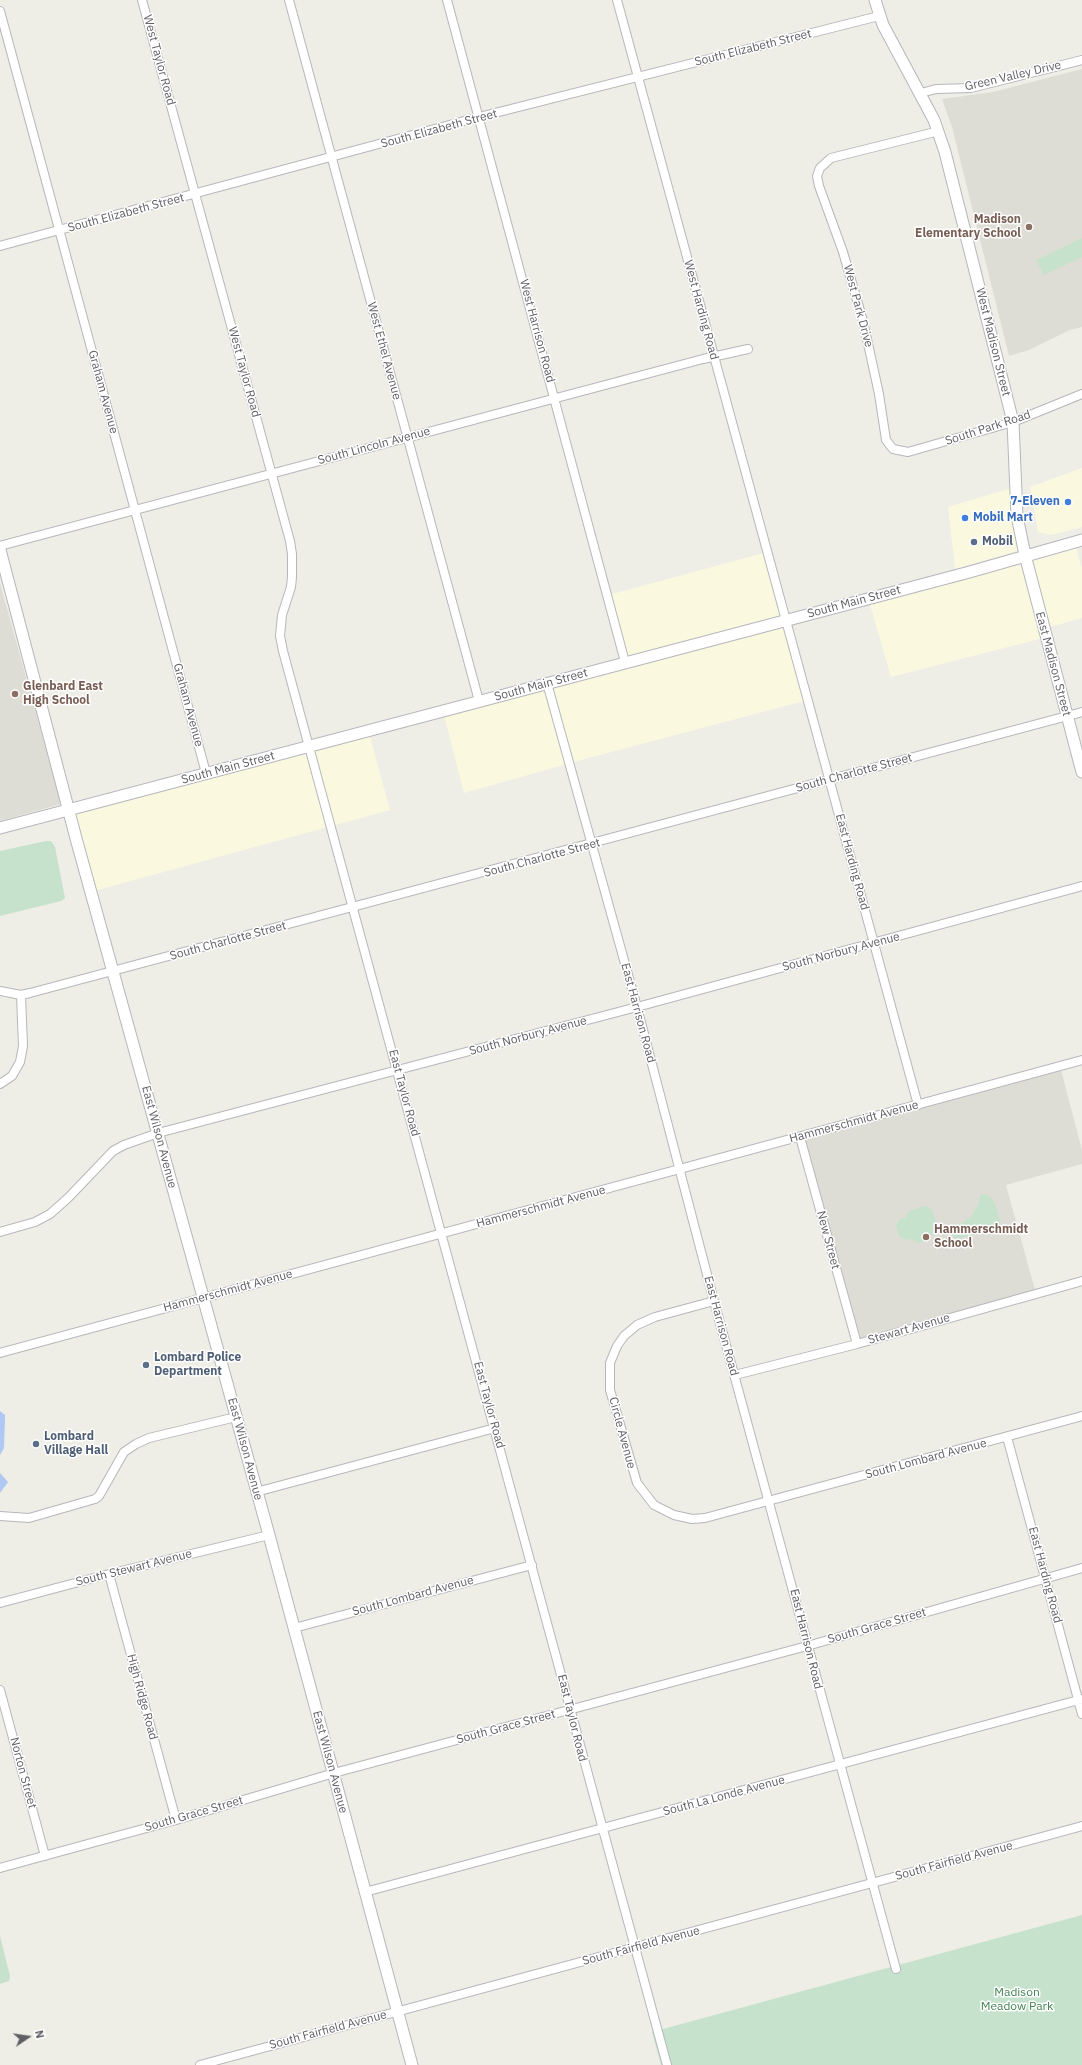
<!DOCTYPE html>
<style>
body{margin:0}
#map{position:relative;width:1082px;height:2065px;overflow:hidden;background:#eeeee6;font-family:"IBM Plex Sans",sans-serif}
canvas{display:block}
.north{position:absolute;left:8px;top:2017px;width:40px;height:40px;-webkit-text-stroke:3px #fff;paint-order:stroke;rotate:77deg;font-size:11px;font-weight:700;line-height:16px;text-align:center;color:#5e5f65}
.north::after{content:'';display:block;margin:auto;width:14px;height:18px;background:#5e5f65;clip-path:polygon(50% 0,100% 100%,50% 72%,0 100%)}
</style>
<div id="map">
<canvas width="1082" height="2065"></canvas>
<div class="north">N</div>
</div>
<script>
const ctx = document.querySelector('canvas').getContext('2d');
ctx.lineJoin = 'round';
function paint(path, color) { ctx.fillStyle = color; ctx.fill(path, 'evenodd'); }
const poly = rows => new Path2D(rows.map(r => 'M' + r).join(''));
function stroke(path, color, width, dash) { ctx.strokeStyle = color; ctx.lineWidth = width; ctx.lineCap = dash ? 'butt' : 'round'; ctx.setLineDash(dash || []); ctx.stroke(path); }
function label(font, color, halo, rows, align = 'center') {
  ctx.font = font + ' "IBM Plex Sans",sans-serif'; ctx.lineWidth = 3; ctx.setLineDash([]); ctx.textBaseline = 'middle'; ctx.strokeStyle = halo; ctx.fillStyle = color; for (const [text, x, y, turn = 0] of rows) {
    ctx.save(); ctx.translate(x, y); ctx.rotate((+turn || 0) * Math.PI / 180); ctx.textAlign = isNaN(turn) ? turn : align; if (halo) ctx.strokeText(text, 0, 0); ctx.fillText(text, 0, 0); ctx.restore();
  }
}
paint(poly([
 [1082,468,1082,527,1051,535,1038,532,1030,487],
 [1012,488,1020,550,955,569,948,507],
 [1076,547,1082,569,1082,618,1046,628,1028,559],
 [771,551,788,615,622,658,605,596],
 [1021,561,1043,638,891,677,869,601],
 [783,624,804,701,581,760,464,793,444,715],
 [369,733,390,810,94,891,72,811]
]), '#faf9e0');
paint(poly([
 [1082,69,1082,327,1070,330,1029,350,1009,356,952,127,942,99,993,92],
 [0,583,61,804,0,821],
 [1061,1070,1082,1150,1082,1164,1006,1185,1035,1290,860,1338,805,1139]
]), '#deddd5');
paint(poly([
 [1082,238,1082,257,1044,275,1036,260],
 [46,841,51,841,55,847,65,898,61,901,0,916,0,851],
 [981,1194,989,1196,994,1201,1002,1227,958,1239,954,1238,952,1232,954,1227,964,1222,972,1215,978,1205],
 [926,1206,932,1210,936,1223,929,1240,918,1243,911,1239,906,1240,899,1236,896,1226,900,1219,905,1218,909,1211],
 [1082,1915,1082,2065,661,2065,652,2032],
 [0,1936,10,1976,9,1981,0,1984]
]), '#c6e2cc');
paint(poly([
 [0,1411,5,1415,5,1419,4,1448,0,1455],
 [0,1473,8,1482,0,1493]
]), '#b0c8f4');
const street = poly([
 [142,0,290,541,292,554,292,577,291,587,282,615,280,636,283,651,667,2065],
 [289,0,479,701],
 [447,0,625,662],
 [617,0,918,1105],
 [0,11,206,773],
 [921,93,936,89,971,88,1082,60],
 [939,131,831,158,820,168,817,176,819,186,843,252,863,321,879,394,886,440,893,449,908,452,1013,422,1082,394],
 [0,246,479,117,879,16],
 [0,546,703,359,748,349],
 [547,683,637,1007,714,1301,896,1969],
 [0,991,21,995,30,993,1082,712],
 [0,1084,12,1076,20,1062,23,1046,21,995],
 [800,1137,857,1344],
 [0,1232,35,1222,50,1214,68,1198,113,1151,124,1145,158,1133,637,1007,1082,886],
 [714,1301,655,1317,637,1325,624,1336,617,1346,610,1363,610,1390,637,1483,654,1505,674,1515,692,1519,705,1518,1082,1416],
 [0,1353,1082,1060],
 [735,1375,857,1344,1082,1281],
 [1007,1437,1082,1714],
 [256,1492,495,1428],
 [0,1516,29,1518,95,1499,99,1496,124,1452,136,1444,149,1438,236,1417],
 [109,1574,176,1820],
 [0,1603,109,1574,269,1535],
 [294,1628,532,1565],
 [0,1690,45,1856],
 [0,1868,176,1820,334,1773,807,1646,1082,1568],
 [365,1892,1082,1699],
 [200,2065,1082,1826]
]);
const secondary = poly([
 [875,0,883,25,934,120,945,152,1013,422,1017,516,1025,555,1082,772],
 [0,550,77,842,269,1535,412,2065],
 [0,828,966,573,1082,540]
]);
stroke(street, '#b6b7bb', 10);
stroke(secondary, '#b5b6bc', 13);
stroke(street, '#fff', 8);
stroke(secondary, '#fff', 11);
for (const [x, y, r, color] of [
 [1029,227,4,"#8d6e63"],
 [1068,502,4,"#3f7fe0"],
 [965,518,4,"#3f7fe0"],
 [974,542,4,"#5c6f8a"],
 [15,694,4,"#8d6e63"],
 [926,1237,4,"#8d6e63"],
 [146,1365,4,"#5c6f8a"],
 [36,1444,4,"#5c6f8a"]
]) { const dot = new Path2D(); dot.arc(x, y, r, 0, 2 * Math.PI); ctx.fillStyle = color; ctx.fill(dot); stroke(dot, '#fff', 1.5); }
label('12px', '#5e5f65', '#fff', [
 ["South Elizabeth Street",753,48,-14],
 ["West Taylor Road",159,60,75],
 ["Green Valley Drive",1013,76,-13],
 ["South Elizabeth Street",439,129,-15],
 ["South Elizabeth Street",126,213,-15],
 ["West Park Drive",858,306,75],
 ["West Harding Road",701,310,75],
 ["West Harrison Road",537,331,75],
 ["West Madison Street",993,342,76],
 ["West Ethel Avenue",384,351,75],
 ["West Taylor Road",244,372,75],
 ["Graham Avenue",103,392,75],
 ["South Park Road",988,428,-18],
 ["South Lincoln Avenue",374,446,-15],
 ["South Main Street",854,602,-15],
 ["East Madison Street",1053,664,75],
 ["South Main Street",541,685,-15],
 ["Graham Avenue",188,705,75],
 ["South Main Street",228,768,-15],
 ["South Charlotte Street",854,773,-15],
 ["South Charlotte Street",542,858,-15],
 ["East Harding Road",852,862,75],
 ["South Charlotte Street",228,941,-15],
 ["South Norbury Avenue",841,952,-15],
 ["East Harrison Road",638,1013,75],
 ["South Norbury Avenue",528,1036,-15],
 ["East Taylor Road",404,1093,75],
 ["Hammerschmidt Avenue",854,1122,-15],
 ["East Wilson Avenue",159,1137,75],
 ["Hammerschmidt Avenue",541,1207,-15],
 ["New Street",828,1240,75],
 ["Hammerschmidt Avenue",228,1291,-15],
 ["East Harrison Road",721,1326,75],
 ["Stewart Avenue",909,1329,-16],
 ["East Taylor Road",489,1405,75],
 ["Circle Avenue",622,1433,75],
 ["East Wilson Avenue",245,1449,75],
 ["South Lombard Avenue",926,1459,-15],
 ["South Stewart Avenue",134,1568,-14],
 ["East Harding Road",1045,1575,75],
 ["South Lombard Avenue",413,1596,-15],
 ["South Grace Street",877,1626,-16],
 ["East Harrison Road",806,1639,76],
 ["High Ridge Road",142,1697,75],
 ["East Taylor Road",572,1718,76],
 ["South Grace Street",506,1727,-15],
 ["East Wilson Avenue",330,1762,75],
 ["Norton Street",23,1773,75],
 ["South La Londe Avenue",724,1796,-15],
 ["South Grace Street",194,1814,-16],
 ["South Fairfield Avenue",954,1861,-15],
 ["South Fairfield Avenue",641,1946,-15],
 ["South Fairfield Avenue",328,2030,-15]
]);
label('bold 12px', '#785e54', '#fff', [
 ["Madison",1021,220,"right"],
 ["Elementary School",1021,234,"right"],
 ["Glenbard East",23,687],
 ["High School",23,701],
 ["Hammerschmidt",934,1230],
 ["School",934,1244]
], 'left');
label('bold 12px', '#366cbe', '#fff', [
 ["7-Eleven",1060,502],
 ["Mobil Mart",973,518,"left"]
], 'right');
label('bold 12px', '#4e5e75', '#fff', [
 ["Mobil",982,542],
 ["Lombard Police",154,1358],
 ["Department",154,1372],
 ["Lombard",44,1437],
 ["Village Hall",44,1451]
], 'left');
label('12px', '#418151', '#fff', [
 ["Madison",1017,1993],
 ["Meadow Park",1017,2007]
]);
</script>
